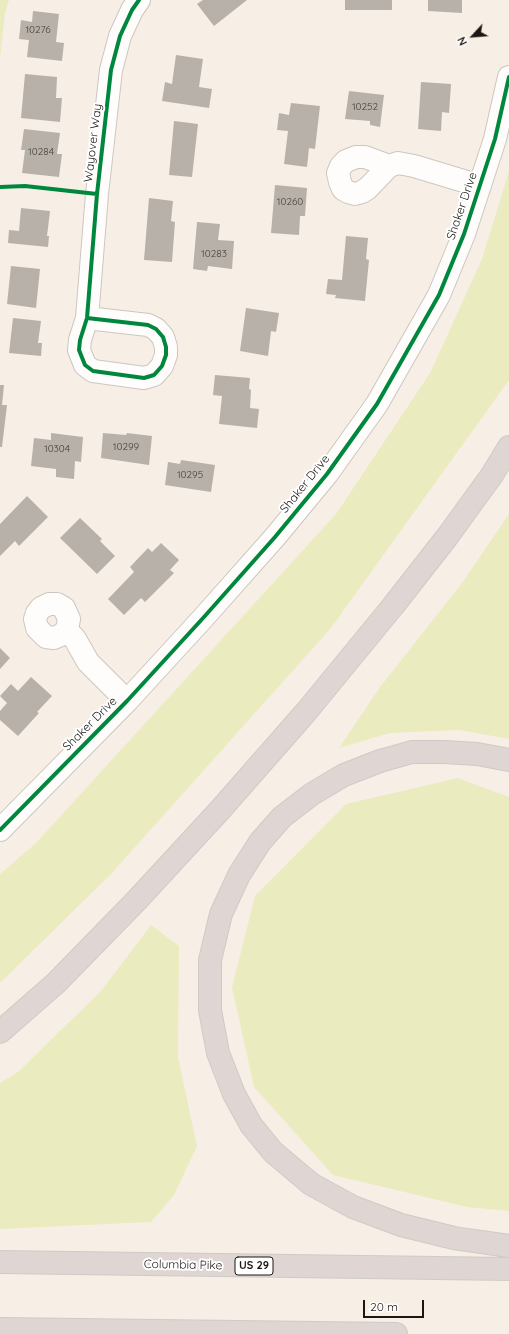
<!DOCTYPE html>
<style>
body{margin:0}
#map{position:relative;width:509px;height:1334px;overflow:hidden;background:#f7efe6;font-family:Quicksand,sans-serif}
canvas{display:block}
.north{position:absolute;left:453px;top:16px;width:40px;height:40px;-webkit-text-stroke:3px #fff;paint-order:stroke;rotate:244deg;font-size:11px;font-weight:700;line-height:16px;text-align:center;color:#1c1712}
.north::after{content:'';display:block;margin:auto;width:14px;height:18px;background:#1c1712;clip-path:polygon(50% 0,100% 100%,50% 72%,0 100%)}
.scale{position:absolute;left:363px;top:1300px;width:61px;height:18px;box-sizing:border-box;border:2px solid #1c1712;border-top:0;padding-left:5px;font-size:12px;line-height:14px;white-space:nowrap;color:#1c1712;-webkit-text-stroke:3px #fff;paint-order:stroke}
</style>
<div id="map">
<canvas width="509" height="1334"></canvas>
<div class="north">N</div>
<div class="scale">20 m</div>
</div>
<script>
const ctx = document.querySelector('canvas').getContext('2d');
ctx.lineJoin = 'round';
function paint(path, color) { ctx.fillStyle = color; ctx.fill(path, 'evenodd'); }
const poly = rows => new Path2D(rows.map(r => 'M' + r).join(''));
function stroke(path, color, width, dash) { ctx.strokeStyle = color; ctx.lineWidth = width; ctx.lineCap = dash ? 'butt' : 'round'; ctx.setLineDash(dash || []); ctx.stroke(path); }
function label(font, color, halo, rows, align = 'center') {
  ctx.font = font + ' Quicksand,sans-serif'; ctx.lineWidth = 4; ctx.setLineDash([]); ctx.textBaseline = 'middle'; ctx.strokeStyle = halo; ctx.fillStyle = color; for (const [text, x, y, turn = 0] of rows) {
    ctx.save(); ctx.translate(x, y); ctx.rotate((+turn || 0) * Math.PI / 180); ctx.textAlign = isNaN(turn) ? turn : align; if (halo) ctx.strokeText(text, 0, 0); ctx.fillText(text, 0, 0); ctx.restore();
  }
}
paint(poly([
 [0,0,9,0,5,13,0,58],
 [509,171,509,380,331,628,111,874,0,983,0,874,36,843,336,514,430,373,482,259],
 [509,514,509,739,459,730,390,733,339,748,380,687,462,583],
 [458,778,509,797,509,1211,467,1207,333,1175,254,1087,232,987,255,896,346,804],
 [151,925,179,946,178,1057,197,1146,174,1195,151,1222,0,1229,0,1083,18,1072,101,991]
]), '#ebebc0');
paint(poly([
 [203,0,247,0,214,26,197,4],
 [345,0,392,0,392,10,345,10],
 [428,0,462,0,462,13,428,11],
 [33,11,59,14,56,42,64,43,62,61,27,57,29,40,19,39,21,20,32,22],
 [176,55,203,59,199,87,212,89,209,108,162,101,165,82,172,84],
 [25,74,57,77,56,98,62,98,60,122,21,118],
 [421,82,451,84,449,113,442,112,441,131,418,129],
 [349,91,384,95,380,127,370,125,370,121,345,119],
 [291,103,320,106,315,149,309,148,307,167,284,164,288,131,277,130,279,113,289,115],
 [174,121,198,124,192,177,169,175],
 [24,129,60,133,57,154,62,154,59,177,22,173,25,150,21,150],
 [275,185,307,188,305,216,300,216,299,235,271,233],
 [149,198,173,201,171,221,175,222,172,262,144,260],
 [21,208,50,211,47,236,49,236,48,247,8,243,9,230,19,231],
 [197,222,220,224,218,240,234,241,232,269,208,266,207,271,193,269],
 [346,236,368,238,366,259,369,260,365,301,335,298,336,295,326,294,328,279,342,280],
 [11,266,40,269,36,308,7,304],
 [246,308,279,313,276,332,271,331,268,356,240,351],
 [13,318,41,321,38,343,42,343,41,356,9,353],
 [215,375,250,378,249,389,251,390,250,408,259,409,257,428,219,424,222,396,213,395],
 [0,385,4,385,2,405,7,405,2,447,0,447],
 [51,433,83,437,81,462,75,461,74,479,56,477,56,469,31,466,34,438,51,440],
 [103,433,126,435,127,433,152,436,149,465,101,458],
 [181,460,215,465,211,492,165,485,168,462,180,464],
 [27,496,48,517,19,546,15,541,0,556,0,524],
 [80,518,102,539,100,541,115,556,97,574,60,538],
 [161,543,179,560,170,570,174,573,145,602,141,598,124,615,108,599,134,572,130,567,148,548,152,552],
 [0,648,10,658,0,669],
 [31,677,52,696,37,712,39,713,18,736,0,720,0,711,7,703,0,696,11,684,18,691]
]), '#b7b1aa');
const minor = poly([
 [389,166,368,188,362,192,355,194,348,192,343,189,340,182,338,173,341,166,346,161,356,157,365,157,389,166,398,163,414,166,480,186],
 [87,318,148,325,156,329,163,337,166,347,166,355,162,366,154,375,144,378,93,371,85,365,79,350,80,340,87,318,97,194,111,70,120,36,132,10,139,0],
 [67,630,61,635,54,638,46,637,37,628,35,619,37,613,41,608,49,604,57,604,64,608,69,619,67,630,75,639,88,662,127,701],
 [0,830,127,701,204,617,275,537,327,474,377,404,439,295,464,234,495,139,509,77]
]);
const highway = poly([
 [509,760,477,754,444,752,412,752,380,761,344,775,312,794,282,817,260,842,239,875,221,914,210,960,210,1010,218,1053,234,1094,251,1125,273,1152,311,1184,353,1207,401,1225,454,1238,509,1246],
 [0,1032,56,983,137,900,220,810,306,712,393,606,447,537,492,475,509,447],
 [0,1262,509,1269],
 [0,1329,396,1334]
]);
stroke(minor, '#ccc6c0', 24);
stroke(highway, '#cecbc7', 24);
stroke(minor, '#fefdfb', 22);
stroke(highway, '#dfd5d3', 22);
stroke(poly([
 [0,187,25,186,97,194],
 [87,318,148,325,156,329,163,337,166,347,166,355,162,366,154,375,144,378,93,371,85,365,79,350,80,340,87,318,97,194,111,70,120,36,132,10,139,0],
 [0,830,127,701,204,617,275,537,327,474,377,404,439,295,464,234,495,139,509,77]
]), '#00873e', 4);
label('10px', '#433e38', null, [
 ["10276",38,30],
 ["10252",365,107],
 ["10284",41,152],
 ["10260",290,202],
 ["10283",214,254],
 ["10299",126,447],
 ["10304",57,449],
 ["10295",190,475]
]);
for (const [x, y, w] of [
 [254,1266,38]
]) { const box = new Path2D(); box.roundRect(x - w / 2, y - 9, w, 18, 3); ctx.fillStyle = '#fff'; ctx.fill(box); stroke(box, '#1c1712', 1); }
label('bold 11px', '#1c1712', null, [
 ["US 29",254,1266]
]);
label('12px', '#1c1712', '#fff', [
 ["Wayover Way",93,143,-83],
 ["Shaker Drive",462,206,-71],
 ["Shaker Drive",305,484,-51],
 ["Shaker Drive",90,724,-45],
 ["Columbia Pike",183,1265,1]
]);
</script>
